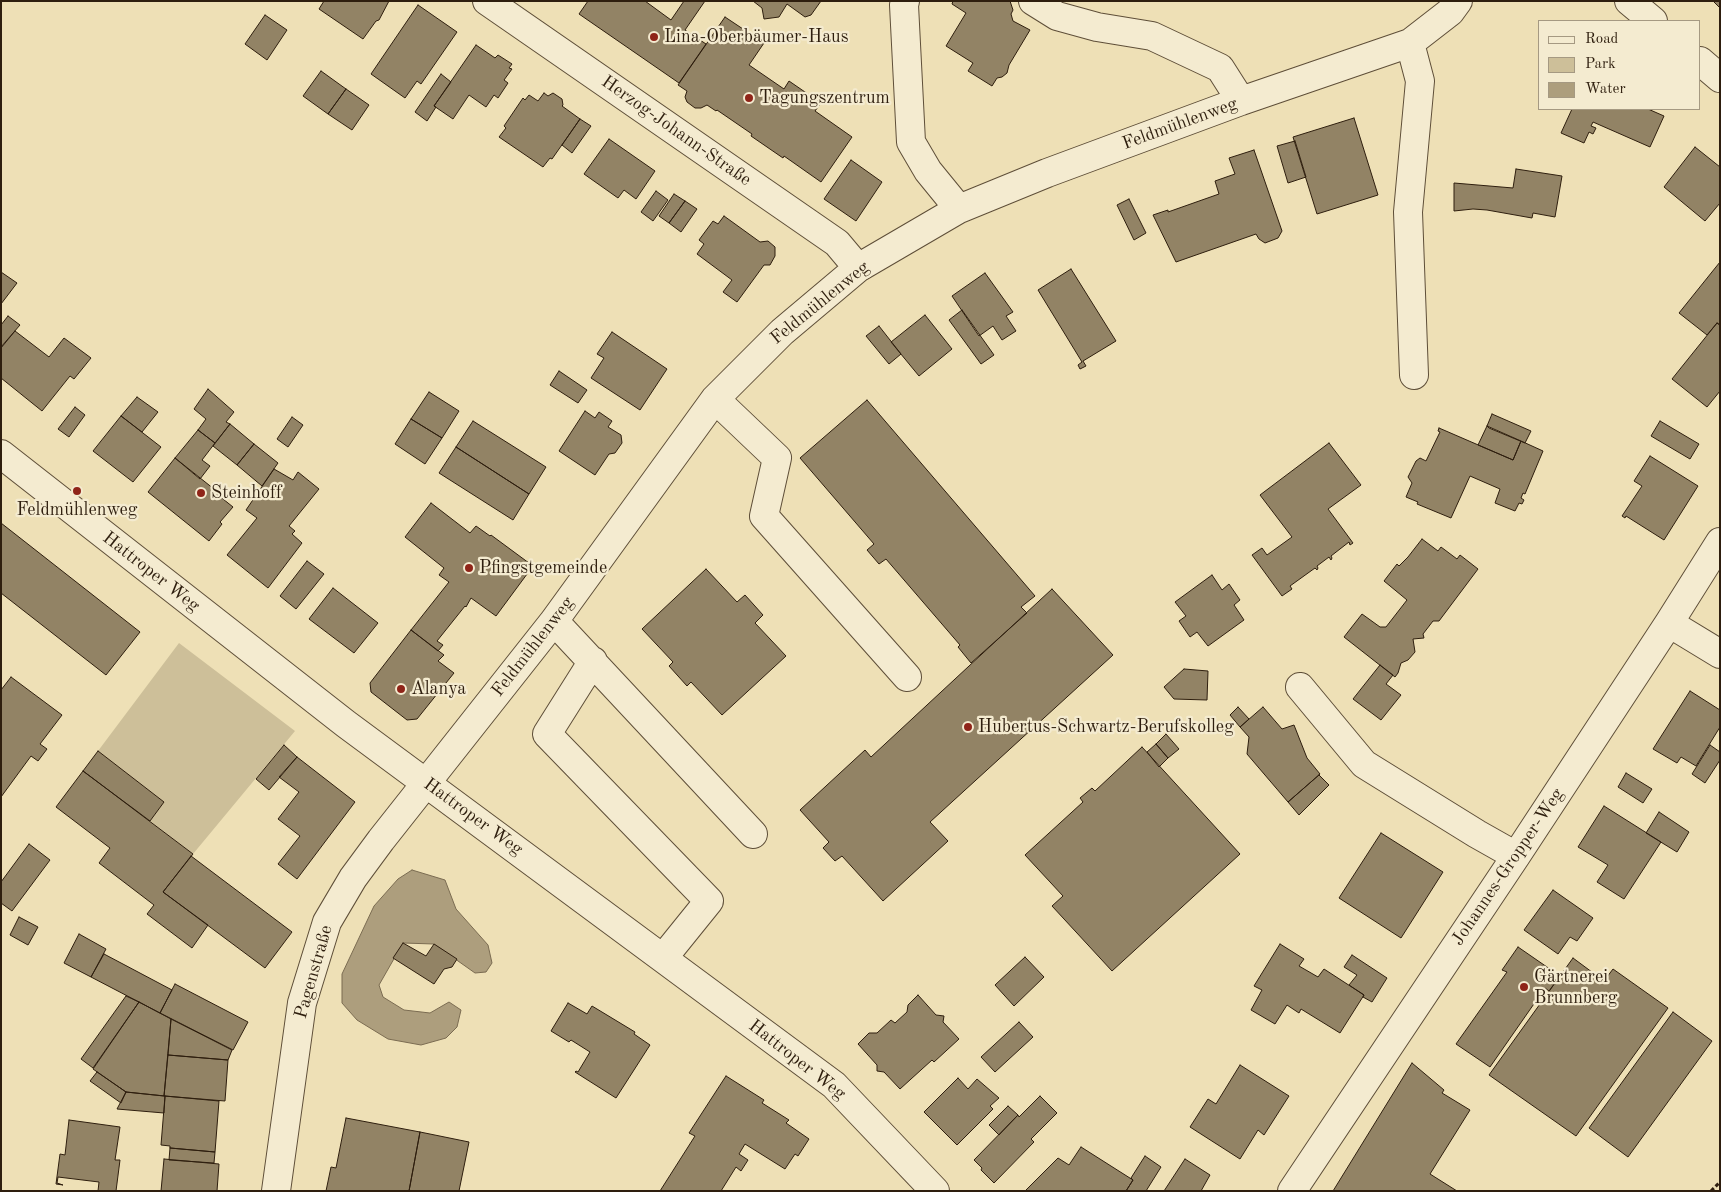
<!DOCTYPE html>
<meta charset="utf-8">
<style>
body{margin:0}
#map{position:relative;width:1721px;height:1192px;overflow:hidden;background:#eee0b6;font-family:"Old Standard TT",serif}
canvas{display:block}
.frame{position:absolute;inset:0;border:2px solid #2e1e0e;pointer-events:none}
.legend{position:absolute;left:1538px;top:20px;width:162px;height:90px;box-sizing:border-box;background:#f4ebd0;border:1px solid #a59982;margin:0;padding:6px 9px;list-style:none;font-size:15px;color:#2e1e0e}
.legend li{display:flex;align-items:center;gap:10px;height:25px}
.legend b{width:25px;border:1px solid #a59982}
</style>
<div id="map">
<canvas width="1721" height="1192"></canvas>
<div class="frame"></div>
<ul class="legend">
<li><b style="height:6px;background:#f4ebd0"></b>Road</li>
<li><b style="height:14px;background:#cdbf99"></b>Park</li>
<li><b style="height:14px;background:#ad9e7d"></b>Water</li>
</ul>
</div>
<script>
const ctx = document.querySelector('canvas').getContext('2d');
ctx.lineJoin = 'round';
function paint(path, color) { ctx.fillStyle = color; ctx.fill(path, 'evenodd'); }
const poly = rows => new Path2D(rows.map(r => 'M' + r).join(''));
function stroke(path, color, width, dash) { ctx.strokeStyle = color; ctx.lineWidth = width; ctx.lineCap = dash ? 'butt' : 'round'; ctx.setLineDash(dash || []); ctx.stroke(path); }
function label(font, color, halo, rows, align = 'center') {
  ctx.font = font + ' "Old Standard TT",serif'; ctx.lineWidth = 4.5; ctx.setLineDash([]); ctx.textBaseline = 'middle'; ctx.strokeStyle = halo; ctx.fillStyle = color; for (const [text, x, y, turn = 0] of rows) {
    ctx.save(); ctx.translate(x, y); ctx.rotate((+turn || 0) * Math.PI / 180); ctx.textAlign = isNaN(turn) ? turn : align; if (halo) ctx.strokeText(text, 0, 0); ctx.fillText(text, 0, 0); ctx.restore();
  }
}
paint(poly([
 [179,643,295,731,193,854,150,821,164,802,98,751]
]), '#cdbf99');
const water = poly([
 [412,870,445,880,456,909,488,945,492,963,486,972,475,973,434,944,403,943,379,985,383,997,404,1010,430,1013,449,1002,461,1010,457,1027,446,1038,421,1045,388,1039,357,1020,342,1003,342,974,374,906,398,879,412,870]
]);
paint(water, '#ad9e7d');
stroke(water, '#7a6b51', 1);
const building = poly([
 [324,1,389,1,379,20,376,21,363,39,319,9,324,1],
 [588,1,645,1,671,20,684,1,705,1,685,30,706,44,679,83,579,14,588,1],
 [753,1,821,1,811,15,805,17,787,4,779,17,764,19,762,8,753,1],
 [953,1,1010,1,1013,10,1011,14,1013,21,1030,30,1009,65,1007,73,1002,77,997,78,992,86,968,71,973,63,946,46,966,13,952,4,953,1],
 [1713,1,1720,1,1720,8,1713,1],
 [418,5,457,32,421,84,417,81,405,98,371,74,418,5],
 [265,15,287,30,267,60,245,44,265,15],
 [725,17,764,43,749,65,784,89,789,81,821,103,815,111,852,137,821,182,784,156,783,158,751,136,752,134,717,110,716,111,707,105,701,108,695,108,687,102,685,97,687,91,678,85,725,17],
 [476,45,495,58,498,55,512,64,509,68,512,69,504,80,508,83,498,98,494,95,486,107,469,95,453,119,434,106,476,45],
 [321,71,346,89,328,114,303,96,321,71],
 [441,74,451,82,434,106,436,107,427,121,415,112,441,74],
 [346,89,369,105,352,130,328,114,346,89],
 [544,93,548,96,553,93,562,99,563,105,562,106,580,119,552,159,550,158,543,167,499,137,506,128,504,126,523,98,525,100,529,95,538,101,544,93],
 [1572,109,1648,109,1664,116,1650,147,1593,122,1591,126,1596,128,1593,134,1589,132,1584,143,1561,133,1572,109],
 [1354,118,1378,195,1317,214,1293,137,1354,118],
 [580,119,591,126,572,153,562,145,580,119],
 [609,139,655,171,636,199,624,190,618,198,584,174,609,139],
 [1295,141,1306,177,1288,183,1277,146,1295,141],
 [1695,147,1720,167,1720,203,1705,221,1664,187,1695,147],
 [1254,150,1282,231,1278,238,1265,243,1259,239,1256,234,1176,262,1153,215,1168,210,1168,212,1219,194,1215,181,1235,174,1229,158,1254,150],
 [851,160,882,182,856,221,824,199,851,160],
 [1516,169,1562,176,1555,217,1533,213,1532,218,1487,210,1473,209,1454,211,1454,183,1513,188,1516,169],
 [656,191,668,200,653,221,641,212,656,191],
 [674,194,685,201,669,223,659,216,674,194],
 [1129,199,1146,233,1134,240,1117,205,1129,199],
 [685,201,697,209,681,232,669,223,685,201],
 [724,216,760,242,768,241,775,247,775,256,770,265,764,265,737,302,723,292,732,280,697,254,704,244,699,240,713,221,718,224,724,216],
 [1720,262,1720,325,1717,323,1707,335,1679,313,1720,262],
 [1071,269,1116,341,1083,361,1086,366,1080,369,1078,365,1082,362,1038,290,1071,269],
 [1,272,17,283,1,304,1,272],
 [985,273,1013,312,1006,316,1016,331,1002,340,993,326,979,336,952,296,985,273],
 [962,310,994,355,981,364,949,320,962,310],
 [925,315,952,349,919,376,891,342,925,315],
 [8,316,20,325,1,347,1,325,8,316],
 [1717,323,1720,325,1720,391,1707,407,1672,379,1717,323],
 [879,326,901,354,889,364,866,336,879,326],
 [15,331,49,357,64,338,91,358,74,379,70,376,42,411,1,378,1,348,15,331],
 [612,332,667,369,640,410,591,378,604,358,597,354,612,332],
 [559,371,587,390,578,403,550,385,559,371],
 [208,389,234,412,226,422,230,424,215,443,198,430,206,419,194,409,208,389],
 [429,392,459,411,442,438,411,419,429,392],
 [137,397,158,412,142,432,121,416,137,397],
 [867,400,1035,596,1021,607,1027,613,971,663,958,647,960,645,886,559,879,564,867,550,874,544,800,458,867,400],
 [75,407,85,415,69,437,58,429,75,407],
 [585,411,595,418,599,412,612,421,608,427,621,435,622,443,615,453,609,454,595,475,559,451,585,411],
 [1492,414,1531,431,1525,443,1489,428,1487,426,1492,414],
 [121,416,161,447,133,482,93,451,121,416],
 [292,417,303,425,288,447,277,439,292,417],
 [411,419,442,438,425,464,395,444,411,419],
 [473,421,546,467,529,494,456,447,473,421],
 [1660,421,1699,444,1690,459,1651,436,1660,421],
 [230,424,254,444,237,465,213,446,230,424],
 [1487,426,1521,441,1513,460,1478,445,1487,426],
 [1439,428,1513,460,1521,441,1543,451,1525,494,1523,493,1521,498,1524,500,1522,504,1519,503,1515,511,1495,503,1500,489,1470,476,1451,518,1417,504,1418,502,1406,497,1412,483,1408,477,1416,461,1420,458,1426,461,1440,432,1438,431,1439,428],
 [198,430,215,443,202,460,210,466,200,479,175,458,198,430],
 [1329,443,1361,485,1328,509,1353,543,1350,545,1349,542,1331,556,1332,558,1331,560,1329,557,1317,566,1318,568,1317,570,1315,568,1290,586,1292,589,1282,596,1252,555,1262,548,1267,555,1292,537,1260,495,1329,443],
 [254,444,278,463,262,486,237,465,254,444],
 [456,447,529,494,513,520,439,473,456,447],
 [1650,456,1698,486,1664,540,1626,516,1625,518,1622,516,1642,486,1634,481,1650,456],
 [175,458,219,493,218,495,233,507,220,522,222,524,209,541,148,492,175,458],
 [274,469,293,480,298,472,319,489,289,526,295,531,292,534,302,543,268,588,227,555,257,518,246,510,274,469],
 [431,503,470,533,476,526,490,536,491,535,533,566,496,616,471,598,466,607,465,606,437,641,443,645,438,651,411,630,449,582,439,575,444,568,405,537,431,503],
 [1,523,140,632,106,675,1,593,1,523],
 [1422,539,1438,551,1441,547,1457,559,1460,555,1478,569,1439,621,1433,621,1423,634,1424,638,1413,639,1415,652,1408,660,1401,663,1398,673,1395,677,1344,637,1362,614,1380,627,1386,627,1407,600,1384,581,1397,564,1399,566,1408,557,1422,539],
 [307,561,324,574,296,609,280,596,307,561],
 [706,569,737,602,745,595,763,615,755,623,786,656,722,715,691,682,687,686,669,666,673,662,642,629,706,569],
 [1212,575,1222,590,1229,584,1240,600,1234,605,1244,620,1208,646,1197,632,1190,637,1179,621,1186,616,1175,602,1212,575],
 [333,588,378,623,354,653,309,619,333,588],
 [1052,589,1113,655,930,822,948,841,883,901,842,856,835,861,823,848,829,842,800,810,865,750,871,757,1052,589],
 [411,630,444,655,438,661,454,673,417,719,407,720,371,692,370,683,411,630],
 [1380,665,1393,675,1386,684,1401,695,1381,720,1353,699,1380,665],
 [1184,669,1208,671,1207,700,1174,699,1164,687,1184,669],
 [11,677,62,715,40,744,47,749,38,761,31,756,1,797,1,690,11,677],
 [1690,691,1720,710,1720,727,1696,766,1681,757,1677,763,1653,749,1690,691],
 [1238,707,1249,719,1240,727,1230,715,1238,707],
 [1263,707,1282,729,1294,725,1307,758,1320,774,1288,802,1247,754,1249,737,1240,727,1263,707],
 [1166,734,1179,749,1168,758,1156,744,1166,734],
 [1156,744,1168,758,1159,767,1147,752,1156,744],
 [284,745,297,757,269,790,256,779,284,745],
 [1710,745,1720,752,1720,760,1705,783,1692,774,1710,745],
 [1142,747,1240,854,1112,971,1052,906,1063,896,1025,855,1083,802,1080,798,1092,788,1095,791,1142,747],
 [98,751,164,802,150,821,83,771,98,751],
 [297,757,355,802,297,879,278,864,300,836,278,819,299,792,279,777,297,757],
 [83,771,193,854,163,892,208,925,192,948,147,914,154,905,99,863,110,848,56,807,83,771],
 [1626,773,1652,789,1643,803,1618,787,1626,773],
 [1319,775,1329,785,1299,815,1288,802,1319,775],
 [1604,806,1661,842,1624,899,1597,882,1608,865,1578,847,1604,806],
 [1659,812,1689,832,1677,852,1646,833,1659,812],
 [1381,833,1443,872,1401,938,1339,898,1381,833],
 [29,844,50,860,12,911,1,903,1,882,29,844],
 [191,856,292,932,265,968,163,892,191,856],
 [1553,890,1593,918,1577,941,1570,937,1558,954,1524,930,1553,890],
 [19,917,38,927,28,945,10,935,19,917],
 [79,934,106,949,91,977,64,963,79,934],
 [403,943,426,956,434,944,457,959,452,967,444,969,434,984,393,958,403,943],
 [1280,944,1304,959,1299,966,1318,977,1324,969,1364,995,1340,1033,1301,1009,1299,1013,1287,1005,1275,1024,1251,1010,1262,990,1254,986,1280,944],
 [1518,947,1560,976,1549,991,1545,988,1490,1067,1456,1044,1507,972,1502,970,1518,947],
 [104,954,172,990,160,1013,91,977,104,954],
 [1352,955,1387,978,1372,1002,1363,997,1364,995,1349,985,1357,975,1344,967,1352,955],
 [1025,957,1044,977,1014,1006,995,985,1025,957],
 [1573,958,1604,981,1613,969,1668,1008,1576,1136,1489,1075,1573,958],
 [175,984,248,1022,233,1050,160,1013,175,984],
 [918,995,936,1015,944,1016,943,1022,959,1039,934,1062,932,1060,900,1089,884,1072,877,1071,877,1065,858,1044,869,1033,877,1033,891,1020,895,1023,907,1012,908,1005,918,995],
 [126,996,139,1002,93,1068,81,1059,126,996],
 [139,1002,171,1019,164,1096,126,1092,93,1069,139,1002],
 [568,1003,587,1014,592,1006,635,1032,634,1034,650,1045,616,1098,575,1072,576,1071,578,1072,590,1052,571,1040,569,1042,551,1031,568,1003],
 [1673,1012,1712,1041,1628,1157,1589,1128,1673,1012],
 [171,1019,232,1050,228,1060,168,1055,171,1019],
 [1019,1022,1033,1037,995,1072,981,1057,1019,1022],
 [168,1055,228,1060,225,1101,164,1096,168,1055],
 [1412,1063,1444,1090,1442,1093,1470,1110,1430,1174,1457,1191,1333,1191,1412,1063],
 [1240,1065,1289,1096,1264,1135,1258,1130,1240,1159,1190,1127,1208,1099,1216,1104,1240,1065],
 [97,1072,126,1092,121,1103,90,1081,97,1072],
 [726,1076,764,1100,762,1103,789,1120,786,1123,809,1139,798,1156,795,1154,785,1169,745,1144,739,1154,748,1160,741,1171,736,1167,721,1191,660,1191,695,1136,689,1133,726,1076],
 [958,1078,968,1089,977,1079,999,1098,990,1106,993,1109,957,1145,924,1112,958,1078],
 [126,1092,165,1096,164,1113,117,1109,126,1092],
 [165,1096,219,1101,215,1152,170,1148,170,1146,161,1145,165,1096],
 [1040,1096,1057,1113,1031,1139,1034,1142,994,1183,981,1170,982,1168,974,1160,1018,1115,1019,1117,1040,1096],
 [1008,1106,1018,1115,999,1135,989,1125,1008,1106],
 [346,1118,420,1132,409,1191,326,1191,331,1167,336,1168,346,1118],
 [69,1120,120,1127,115,1160,120,1160,116,1191,98,1191,99,1182,58,1177,57,1183,63,1185,56,1184,60,1154,65,1155,69,1120],
 [420,1132,469,1142,459,1191,409,1191,420,1132],
 [1081,1147,1133,1180,1126,1191,1025,1191,1058,1158,1069,1165,1081,1147],
 [170,1148,215,1152,214,1163,169,1160,170,1148],
 [1145,1156,1161,1167,1146,1191,1126,1191,1133,1180,1131,1178,1145,1156],
 [164,1159,219,1164,217,1191,161,1191,164,1159],
 [1185,1159,1210,1175,1201,1191,1164,1191,1185,1159]
]);
paint(building, '#928365');
stroke(building, '#2e1e0e', 1);
const minor = poly([
 [487,1,837,243,858,268],
 [905,1,904,5,911,142,928,171,959,209],
 [1033,1,1057,16,1097,27,1152,36,1220,68,1241,101],
 [1629,1,1653,21],
 [1410,43,1420,81,1408,212,1414,375],
 [1700,61,1720,78],
 [715,399,777,458,764,516,907,677],
 [1,454,346,724,834,1085,935,1191],
 [554,621,753,834],
 [1669,623,1720,654],
 [593,661,547,734,709,901,663,958],
 [1300,687,1364,764,1477,834,1516,856],
 [276,1191,302,1003,327,922,353,878,381,840,554,621,715,399,782,332,858,268,959,209,1047,173,1241,101,1410,43,1450,12,1458,1],
 [1292,1191,1516,856,1669,623,1720,542]
]);
stroke(minor, '#5e4e38', 30);
stroke(poly([
 [1711,1191,1720,1182]
]), '#2e1e0e', 3, [4, 2.5]);
stroke(minor, '#f4ebd0', 28);
for (const [x, y, r, color] of [
 [654,37,5,"#8f2418"],
 [749,98,5,"#8f2418"],
 [77,491,5,"#8f2418"],
 [201,493,5,"#8f2418"],
 [469,568,5,"#8f2418"],
 [401,689,5,"#8f2418"],
 [968,727,5,"#8f2418"],
 [1524,987,5,"#8f2418"]
]) { const dot = new Path2D(); dot.arc(x, y, r, 0, 2 * Math.PI); ctx.fillStyle = color; ctx.fill(dot); stroke(dot, '#f4ebd0', 2); }
label('18px', '#2e1e0e', '#f4ebd0', [
 ["Lina-Oberbäumer-Haus",664,37],
 ["Tagungszentrum",759,98],
 ["Steinhoff",211,493],
 ["Feldmühlenweg",77,510,"center"],
 ["Pfingstgemeinde",479,568],
 ["Alanya",411,689],
 ["Hubertus-Schwartz-Berufskolleg",978,727],
 ["Gärtnerei",1534,977],
 ["Brunnberg",1534,998]
], 'left');
label('18px', '#2e1e0e', '#f4ebd0', [
 ["Feldmühlenweg",1180,124,-20],
 ["Herzog-Johann-Straße",676,131,35],
 ["Feldmühlenweg",820,303,-39],
 ["Hattroper Weg",151,572,38],
 ["Feldmühlenweg",533,647,-52],
 ["Hattroper Weg",473,817,36],
 ["Johannes-Gropper-Weg",1508,867,-56],
 ["Pagenstraße",314,972,-74],
 ["Hattroper Weg",797,1060,38]
]);
</script>
